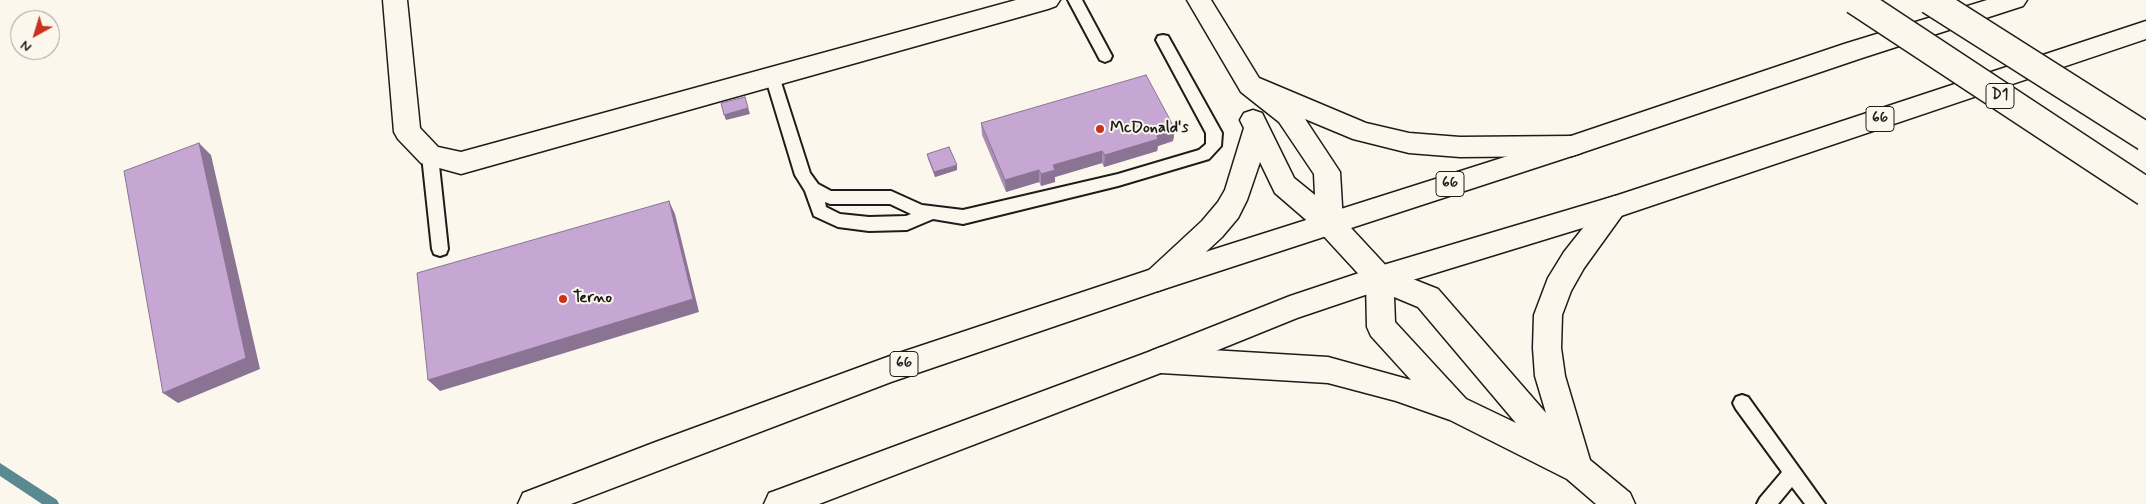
<!DOCTYPE html>
<style>
body{margin:0}
#map{position:relative;width:2146px;height:504px;overflow:hidden;background:#fbf7ec;font-family:Mynerve,sans-serif}
canvas{display:block}
.north{position:absolute;left:10px;top:10px;width:50px;height:50px;box-sizing:border-box;background:#fbf7ec;border:1px solid #a29f99;border-radius:50%;rotate:219deg;font-size:14px;font-weight:700;line-height:20px;text-align:center;color:#1c1c1c}
.north::after{content:'';display:block;margin:auto;width:18px;height:22px;background:#c8321e;clip-path:polygon(50% 0,100% 100%,50% 72%,0 100%)}
</style>
<div id="map">
<canvas width="2146" height="504"></canvas>
<div class="north">N</div>
</div>
<script>
const ctx = document.querySelector('canvas').getContext('2d');
ctx.lineJoin = 'round';
const poly = rows => new Path2D(rows.map(r => 'M' + r).join(''));
function paint(path, color) { ctx.fillStyle = color; ctx.fill(path, 'evenodd'); }
function stroke(path, color, width, dash) { ctx.strokeStyle = color; ctx.lineWidth = width; ctx.lineCap = dash ? 'butt' : 'round'; ctx.setLineDash(dash || []); ctx.stroke(path); }
function label(font, color, halo, rows, align = 'center') {
  ctx.font = font + ' Mynerve,sans-serif'; ctx.lineWidth = 4; ctx.setLineDash([]); ctx.textBaseline = 'middle'; ctx.strokeStyle = halo; ctx.fillStyle = color; for (const [text, x, y, turn = 0] of rows) {
    ctx.save(); ctx.translate(x, y); ctx.rotate((+turn || 0) * Math.PI / 180); ctx.textAlign = isNaN(turn) ? turn : align; if (halo) ctx.strokeText(text, 0, 0); ctx.fillText(text, 0, 0); ctx.restore();
  }
}
paint(poly([
 [0,463,57,500,59,504,42,504,0,476,0,463]
]), '#5a8a91');
const service = poly([
 [1068,0,1082,0,1112,56,1110,60,1105,62,1100,60,1068,0],
 [1163,35,1168,36,1222,133,1221,146,1209,159,1118,186,963,224,933,219,907,230,869,231,838,227,814,216,805,191,795,175,765,76,767,72,772,70,777,72,779,76,810,173,818,184,831,191,891,191,922,205,963,210,1118,174,1199,150,1206,144,1206,133,1156,40,1158,36,1163,35],
 [825,202,830,204,890,204,911,214,906,216,869,217,840,214,826,207,825,202],
 [430,150,435,152,438,156,448,249,446,254,440,256,434,254,432,249,422,156,425,152,430,150],
 [1742,395,1748,397,1825,504,1805,504,1792,487,1778,504,1757,504,1760,498,1782,472,1736,409,1733,403,1736,397,1742,395]
]);
const minor = poly([
 [383,0,407,0,420,128,438,147,461,152,1016,0,1060,0,1056,6,1048,9,461,174,421,163,398,139,394,132,383,0],
 [1187,0,1211,0,1259,78,1366,123,1409,133,1460,137,1572,136,1581,139,1585,146,1581,153,1572,156,1460,157,1409,153,1353,139,1305,119,1340,172,1343,223,1339,231,1329,234,1319,231,1275,193,1260,162,1247,200,1238,218,1222,237,1168,287,1158,291,1148,287,1144,279,1148,271,1202,221,1218,202,1225,190,1244,128,1240,120,1244,113,1253,110,1262,113,1294,178,1315,195,1314,174,1279,122,1241,92,1187,0]
]);
const primary = poly([
 [1987,0,2027,0,2023,6,1862,58,1581,153,1158,291,891,382,571,504,518,504,523,493,653,443,890,356,1158,267,1571,136,1844,44,1987,0],
 [2146,21,2146,39,1615,218,1380,290,1297,318,1171,369,819,504,764,504,769,493,780,489,1151,351,1290,296,1380,266,1615,196,2146,21]
]);
const motorway = poly([
 [1615,196,1624,199,1628,207,1584,268,1571,291,1562,315,1561,348,1565,376,1590,460,1630,493,1635,504,1596,504,1567,479,1450,420,1396,401,1328,383,1161,373,1151,369,1146,360,1151,351,1161,347,1328,357,1411,380,1371,336,1367,327,1366,282,1319,231,1315,223,1319,215,1329,212,1339,215,1390,270,1438,289,1546,413,1535,376,1533,348,1534,315,1548,278,1564,252,1606,199,1615,196],
 [1394,297,1418,307,1516,423,1466,399,1395,322,1394,297]
]);
stroke(service, '#1c1c1c', 4);
stroke(minor, '#1c1c1c', 3);
stroke(primary, '#1c1c1c', 3);
stroke(motorway, '#1c1c1c', 3);
paint(service, '#fbf7ec');
paint(minor, '#fbf7ec');
paint(primary, '#fbf7ec');
paint(motorway, '#fbf7ec');
const motorwayBridge = poly([
 [1855,0,2146,192],
 [1930,0,2146,137]
]);
stroke(motorwayBridge, '#1c1c1c', 31, []);
stroke(motorwayBridge, '#fbf7ec', 28);
paint(poly([
 [981,123,1175,129,1173,141,1158,146,1157,151,1104,167,1102,163,1055,177,1055,182,1041,186,1039,182,1006,192,982,135],
 [927,154,957,170,935,177,928,159]
]), '#aa8fb5');
paint(poly([
 [745,97,750,114,726,120,724,115],
 [1175,129,1173,141,1158,146,1157,151,1104,167,1105,155,1156,134],
 [199,143,211,155,260,369,178,403,163,393],
 [1102,151,1102,163,1055,177,1055,182,1041,186,1041,174,1053,165],
 [957,165,957,170,935,177,934,172],
 [1039,170,1039,182,1006,192,1005,180],
 [669,201,675,214,699,312,440,391,428,380]
]), '#8b7493');
const building = poly([
 [1146,75,1175,129,1156,134,1158,139,1105,155,1102,151,1053,165,1055,170,1041,174,1039,170,1005,180,981,123,1146,75],
 [745,97,748,108,724,115,721,103,745,97],
 [199,143,246,358,163,393,124,171,199,143],
 [949,147,957,165,934,172,927,154,949,147],
 [669,201,693,299,428,380,417,273,669,201]
]);
paint(building, '#c6a6d2');
stroke(building, '#8b7493', 1);
for (const [x, y, r, color] of [
 [1100,129,5,"#c8321e"],
 [563,299,5,"#c8321e"]
]) { const dot = new Path2D(); dot.arc(x, y, r, 0, 2 * Math.PI); ctx.fillStyle = color; ctx.fill(dot); stroke(dot, '#fbf7ec', 2); }
for (const [x, y, w] of [
 [2000,96,28],
 [1880,119,28],
 [1450,184,28],
 [904,364,28]
]) { const box = new Path2D(); box.roundRect(x - w / 2, y - 12.5, w, 25, 4); ctx.fillStyle = '#fbf7ec'; ctx.fill(box); stroke(box, '#1c1c1c', 1); }
label('bold 15px', '#1c1c1c', null, [
 ["D1",2000,96],
 ["66",1880,119],
 ["66",1450,184],
 ["66",904,364]
]);
label('bold 16px', '#1c1c1c', '#fbf7ec', [
 ["McDonald's",1110,129],
 ["Terno",573,299]
], 'left');
</script>
